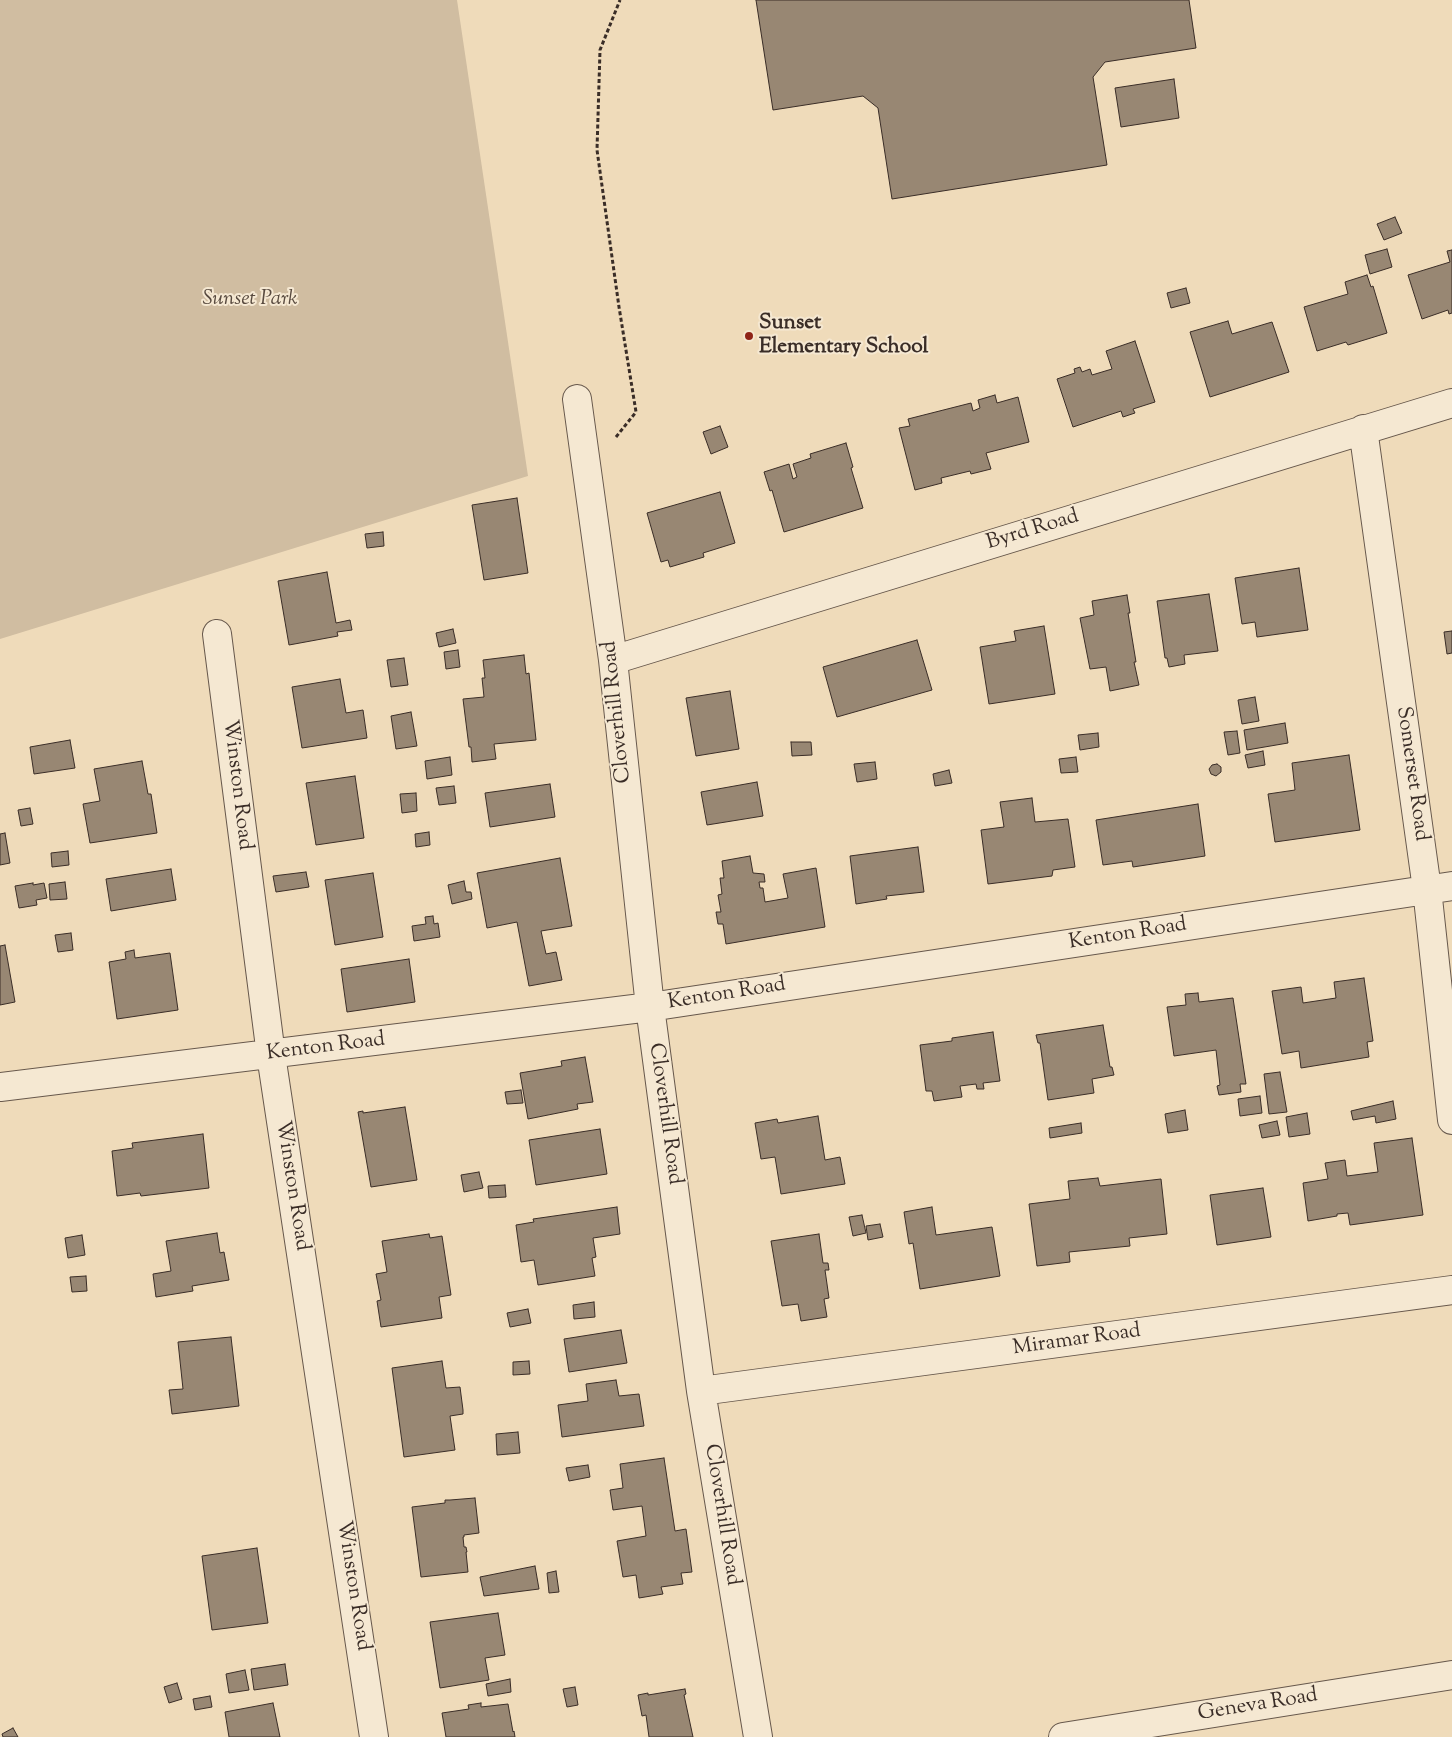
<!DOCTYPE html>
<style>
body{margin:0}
canvas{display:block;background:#efdbba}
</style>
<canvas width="1452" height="1737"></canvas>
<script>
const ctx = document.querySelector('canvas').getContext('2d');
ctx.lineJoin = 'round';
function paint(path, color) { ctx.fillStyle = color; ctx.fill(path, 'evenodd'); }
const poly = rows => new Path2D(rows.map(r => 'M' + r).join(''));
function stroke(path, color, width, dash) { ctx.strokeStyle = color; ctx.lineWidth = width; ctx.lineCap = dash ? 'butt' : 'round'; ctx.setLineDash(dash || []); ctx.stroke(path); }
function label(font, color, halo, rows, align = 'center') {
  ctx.font = font + ' "Sorts Mill Goudy",serif'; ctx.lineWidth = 4; ctx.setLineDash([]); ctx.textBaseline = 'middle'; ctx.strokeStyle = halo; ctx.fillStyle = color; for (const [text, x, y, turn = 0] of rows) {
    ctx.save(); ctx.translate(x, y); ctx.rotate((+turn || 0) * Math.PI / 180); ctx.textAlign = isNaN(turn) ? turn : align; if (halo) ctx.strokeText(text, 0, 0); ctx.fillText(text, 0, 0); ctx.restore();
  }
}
paint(poly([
 [0,0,457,0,528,476,0,639]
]), '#d0bda1');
const building = poly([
 [756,0,1189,0,1196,48,1105,62,1093,77,1107,165,892,199,878,108,863,96,773,110,756,0],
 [1174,79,1179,118,1121,127,1115,88,1174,79],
 [1395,217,1402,233,1384,240,1377,224,1395,217],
 [1387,249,1392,267,1370,274,1365,255,1387,249],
 [1452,250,1452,313,1449,314,1448,310,1422,319,1408,275,1450,262,1447,251,1452,250],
 [1367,275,1371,287,1373,286,1387,333,1348,345,1346,342,1317,351,1304,307,1348,294,1345,282,1367,275],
 [1186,288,1190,303,1171,308,1167,293,1186,288],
 [1228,321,1232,334,1272,322,1289,372,1210,397,1190,332,1228,321],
 [1135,341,1155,402,1133,409,1135,413,1123,417,1121,411,1073,427,1057,379,1075,373,1074,369,1080,367,1082,372,1090,369,1092,375,1112,369,1106,351,1135,341],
 [995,395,997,403,1018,397,1029,442,986,453,991,469,971,474,970,471,941,478,942,483,915,490,899,428,910,426,908,419,971,403,973,411,980,408,978,400,995,395],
 [720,426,728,447,711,454,703,432,720,426],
 [846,443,853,467,851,468,863,508,784,532,772,490,770,491,764,472,789,464,793,479,797,477,793,464,811,458,810,454,846,443],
 [720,492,735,543,703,553,704,557,670,567,668,560,661,562,647,513,720,492],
 [517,498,528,573,484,580,472,505,517,498],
 [383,532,384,546,367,548,365,534,383,532],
 [1299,568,1308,630,1257,637,1255,622,1242,624,1235,578,1299,568],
 [327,572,336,623,350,620,352,630,337,632,338,636,289,645,278,581,327,572],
 [1209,594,1218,651,1184,655,1185,664,1169,667,1167,658,1165,658,1157,601,1209,594],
 [1127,595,1130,613,1128,613,1136,662,1134,662,1139,685,1110,691,1106,667,1090,669,1080,618,1094,615,1092,601,1127,595],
 [1044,626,1055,694,989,704,980,647,1016,641,1014,631,1044,626],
 [453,629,456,643,439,647,436,633,453,629],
 [1452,631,1452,653,1447,654,1444,632,1452,631],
 [917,640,932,690,837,717,823,667,917,640],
 [458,650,460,667,446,669,444,652,458,650],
 [524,655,526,674,529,673,536,740,494,744,496,759,472,762,471,747,469,747,463,699,484,697,482,678,485,678,483,660,524,655],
 [404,658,408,685,391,687,387,660,404,658],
 [340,679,346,713,363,710,367,738,302,748,292,687,340,679],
 [730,691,739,749,696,756,686,698,730,691],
 [1255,697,1259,721,1242,724,1238,700,1255,697],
 [411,712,417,746,396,749,391,716,411,712],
 [1285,723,1288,743,1247,750,1244,730,1285,723],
 [1237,731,1240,753,1228,755,1224,732,1237,731],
 [1098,733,1099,747,1080,750,1078,735,1098,733],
 [70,740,75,768,34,774,30,747,70,740],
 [791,742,811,742,812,755,792,756,791,742],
 [1263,751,1265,765,1248,768,1245,755,1263,751],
 [1349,755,1360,830,1275,842,1268,794,1295,790,1292,763,1349,755],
 [450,757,452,775,427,779,425,761,450,757],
 [1076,757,1078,772,1061,773,1059,759,1076,757],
 [142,761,148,794,151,794,157,833,90,843,83,804,100,801,94,769,142,761],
 [875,762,877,779,857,782,854,764,875,762],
 [1217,764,1221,767,1221,772,1216,776,1211,774,1209,769,1212,765,1217,764],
 [949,770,952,783,935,786,933,774,949,770],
 [355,776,364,838,316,845,306,783,355,776],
 [757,782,763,816,707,825,701,792,757,782],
 [550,784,555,817,490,827,485,793,550,784],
 [454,786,456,803,439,805,436,788,454,786],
 [416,793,417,811,402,813,400,794,416,793],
 [1032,798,1035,822,1068,819,1075,867,1053,870,1052,876,988,884,981,830,1004,827,1000,802,1032,798],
 [1198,804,1205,856,1133,867,1132,861,1103,865,1096,820,1198,804],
 [30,808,33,824,21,826,18,810,30,808],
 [429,832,430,845,416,847,415,834,429,832],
 [5,833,10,863,0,865,0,834,5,833],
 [918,847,924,892,886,896,887,899,856,904,850,856,918,847],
 [68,851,69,865,52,867,51,853,68,851],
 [750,856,753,873,764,874,765,882,759,882,760,888,763,888,765,902,788,898,783,874,816,868,825,927,726,944,723,924,718,924,716,912,721,912,718,895,722,894,720,878,724,878,722,861,750,856],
 [560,858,572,926,541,931,546,954,556,952,562,980,529,986,517,922,487,928,477,873,560,858],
 [171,869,176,900,111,911,106,879,171,869],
 [306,872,309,887,276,892,273,876,306,872],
 [373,873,383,937,335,945,325,880,373,873],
 [464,881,466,892,471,892,472,899,452,904,448,885,464,881],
 [65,882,67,899,50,900,49,884,65,882],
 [33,883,33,885,44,883,47,898,36,900,37,905,19,908,15,886,33,883],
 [433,916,434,924,438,923,440,937,414,941,412,926,426,924,425,917,433,916],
 [71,933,73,950,58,952,55,935,71,933],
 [5,945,15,1002,0,1005,0,946,5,945],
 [134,950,135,958,170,953,178,1010,117,1019,109,962,126,959,125,952,134,950],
 [409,959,415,1002,347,1012,341,969,409,959],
 [1364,978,1373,1041,1367,1042,1369,1057,1301,1068,1299,1051,1282,1054,1272,991,1301,987,1303,1003,1336,998,1334,982,1364,978],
 [1198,993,1199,1002,1233,998,1246,1084,1240,1084,1241,1092,1219,1095,1217,1086,1220,1085,1216,1050,1174,1056,1167,1007,1186,1005,1185,994,1198,993],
 [1103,1025,1110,1067,1112,1067,1114,1075,1092,1079,1094,1093,1048,1100,1040,1043,1038,1043,1036,1035,1103,1025],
 [993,1032,1000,1081,983,1083,984,1089,977,1089,976,1084,960,1086,962,1097,934,1101,932,1091,926,1091,920,1045,952,1041,952,1038,993,1032],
 [585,1057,593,1102,577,1104,578,1109,528,1119,520,1073,562,1066,561,1061,585,1057],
 [1280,1072,1287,1112,1269,1114,1264,1074,1280,1072],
 [521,1090,523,1103,507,1104,505,1092,521,1090],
 [1260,1096,1262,1113,1240,1116,1238,1099,1260,1096],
 [1393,1101,1396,1119,1376,1123,1375,1116,1353,1120,1351,1111,1393,1101],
 [405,1107,417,1180,371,1187,358,1112,363,1111,363,1113,405,1107],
 [1185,1110,1188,1130,1168,1133,1165,1114,1185,1110],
 [1307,1113,1310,1134,1289,1137,1286,1117,1307,1113],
 [818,1116,825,1160,840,1157,845,1184,781,1194,775,1157,761,1159,755,1123,777,1119,778,1123,818,1116],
 [1277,1121,1280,1135,1262,1138,1259,1125,1277,1121],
 [1081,1123,1082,1133,1050,1138,1049,1128,1081,1123],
 [600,1129,607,1174,536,1185,529,1140,600,1129],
 [203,1134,209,1188,141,1196,140,1193,117,1196,112,1151,133,1148,132,1143,203,1134],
 [1412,1138,1423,1215,1350,1225,1348,1213,1337,1214,1337,1216,1308,1221,1303,1183,1328,1179,1325,1163,1345,1160,1347,1176,1378,1172,1374,1143,1412,1138],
 [479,1172,483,1188,464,1192,461,1175,479,1172],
 [1098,1178,1100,1186,1161,1179,1167,1234,1129,1238,1130,1246,1069,1252,1070,1262,1037,1266,1029,1204,1070,1199,1068,1181,1098,1178],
 [505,1185,506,1197,489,1198,488,1186,505,1185],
 [1263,1188,1271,1237,1217,1245,1210,1195,1263,1188],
 [617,1207,620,1234,593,1238,596,1257,592,1258,595,1276,538,1285,534,1260,521,1262,516,1225,534,1222,533,1219,617,1207],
 [932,1207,936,1235,992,1227,1000,1276,920,1289,913,1243,909,1244,904,1212,932,1207],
 [862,1215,866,1233,853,1236,849,1217,862,1215],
 [880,1224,883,1237,868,1240,866,1226,880,1224],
 [217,1233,220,1253,224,1252,229,1280,192,1286,193,1291,156,1297,153,1274,171,1271,166,1241,217,1233],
 [429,1234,430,1238,442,1236,451,1295,439,1297,442,1318,381,1327,377,1301,381,1300,376,1274,387,1272,382,1241,429,1234],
 [819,1234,823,1263,828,1263,829,1270,825,1270,829,1298,824,1299,827,1317,801,1321,798,1304,782,1306,771,1241,819,1234],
 [82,1235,85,1255,68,1258,65,1238,82,1235],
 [86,1276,87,1291,72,1292,70,1277,86,1276],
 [594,1302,595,1317,574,1319,573,1305,594,1302],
 [528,1309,531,1323,510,1327,507,1313,528,1309],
 [621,1330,627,1363,569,1372,564,1339,621,1330],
 [231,1337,239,1406,172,1414,169,1390,183,1389,178,1342,231,1337],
 [442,1361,446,1388,460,1387,463,1410,463,1414,450,1416,455,1450,404,1457,392,1368,442,1361],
 [529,1361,530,1374,513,1375,513,1362,529,1361],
 [616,1380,619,1396,639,1394,644,1426,562,1437,558,1405,588,1401,586,1384,616,1380],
 [518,1432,520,1453,497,1455,496,1434,518,1432],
 [664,1458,675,1531,686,1529,692,1572,681,1573,683,1584,661,1587,663,1594,639,1598,636,1575,623,1577,617,1541,646,1536,642,1506,613,1510,610,1490,623,1488,620,1464,664,1458],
 [588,1465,590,1477,569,1481,566,1468,588,1465],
 [475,1498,479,1533,464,1535,464,1537,463,1537,464,1547,466,1547,467,1552,466,1552,468,1572,421,1577,412,1507,445,1503,445,1500,450,1500,475,1498],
 [257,1548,268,1623,212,1630,202,1556,257,1548],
 [535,1566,539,1589,484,1596,480,1577,535,1566],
 [556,1571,559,1592,549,1593,547,1573,556,1571],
 [498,1613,505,1655,485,1658,489,1680,440,1688,430,1622,498,1613],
 [285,1664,288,1685,254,1690,251,1669,285,1664],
 [245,1670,249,1690,229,1693,226,1674,245,1670],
 [510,1679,511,1692,488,1696,486,1684,510,1679],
 [177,1683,182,1699,169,1703,164,1687,177,1683],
 [575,1687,578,1705,567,1707,563,1689,575,1687],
 [685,1689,686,1694,684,1695,693,1737,649,1737,646,1715,642,1716,638,1695,648,1693,648,1695,685,1689],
 [210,1696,212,1707,195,1710,193,1699,210,1696],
 [273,1703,280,1737,229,1737,225,1712,273,1703],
 [481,1703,481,1707,508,1704,513,1732,514,1731,515,1737,446,1737,442,1713,469,1709,468,1705,481,1703],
 [13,1728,18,1737,3,1737,2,1734,13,1728]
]);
paint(building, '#988773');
stroke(building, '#3a2d27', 1);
const minor = poly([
 [577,399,613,660,650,1007,701,1391,758,1737],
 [1363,429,1427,889,1452,1120],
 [217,634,271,1055,374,1737],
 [613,660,1452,403],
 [0,1087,650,1007,1452,886],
 [701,1391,1452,1290],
 [1063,1737,1452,1675]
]);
stroke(minor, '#67584c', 30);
stroke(poly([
 [616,437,636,412,619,307,597,150,600,50,620,0]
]), '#3a2d27', 3, [4, 2.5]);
stroke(minor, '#f5e8d2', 28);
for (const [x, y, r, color] of [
 [749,336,5,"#8f2418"]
]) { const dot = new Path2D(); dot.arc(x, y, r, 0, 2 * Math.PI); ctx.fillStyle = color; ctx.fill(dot); stroke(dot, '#f5e8d2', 2); }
label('italic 21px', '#584a3f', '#f5e8d2', [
 ["Sunset Park",250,300]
]);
label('bold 21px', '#3a2d27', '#f5e8d2', [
 ["Sunset",759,324],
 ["Elementary School",759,348]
], 'left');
label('21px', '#3a2d27', '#f5e8d2', [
 ["Byrd Road",1033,531,-17],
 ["Cloverhill Road",618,712,-96],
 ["Somerset Road",1411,774,82],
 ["Winston Road",236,785,83],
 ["Kenton Road",1128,935,-9],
 ["Kenton Road",727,995,-9],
 ["Kenton Road",326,1048,-7],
 ["Cloverhill Road",664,1114,82],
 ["Winston Road",291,1186,81],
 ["Miramar Road",1077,1341,-8],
 ["Cloverhill Road",721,1515,81],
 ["Winston Road",352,1586,81],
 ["Geneva Road",1258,1706,-9]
]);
</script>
